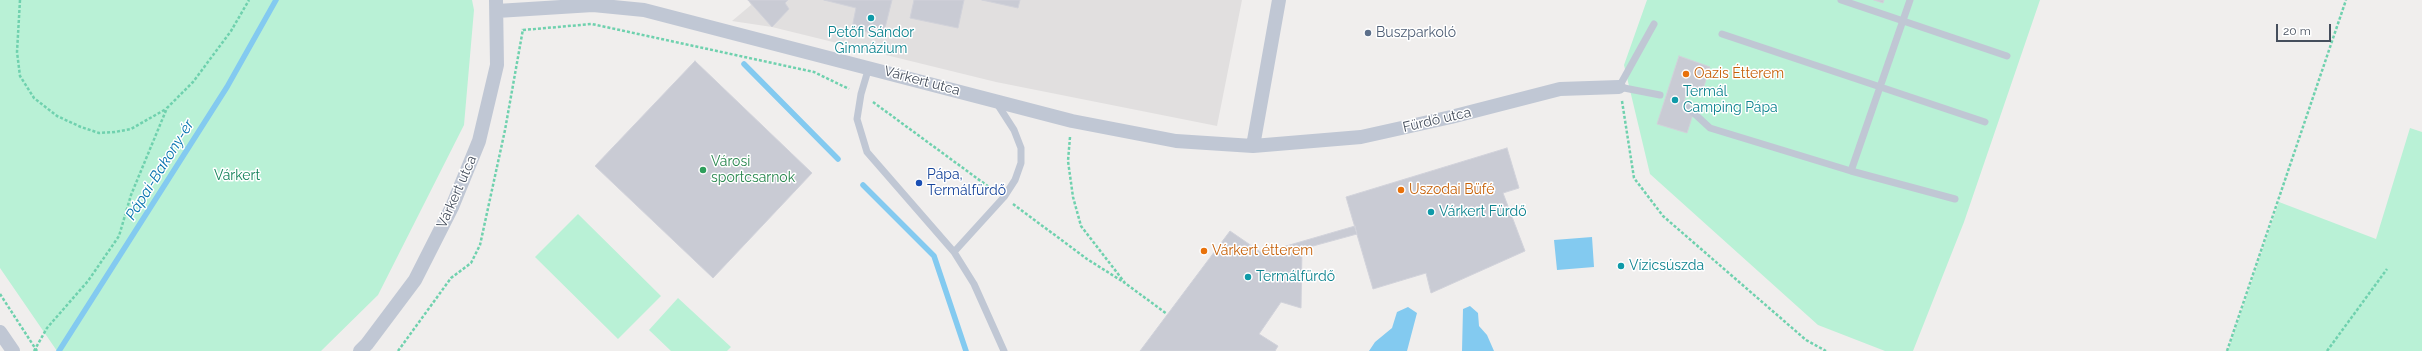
<!DOCTYPE html>
<meta charset="utf-8">
<style>
body{margin:0}
#map{position:relative;width:2422px;height:351px;overflow:hidden;background:#f0eeed;font-family:Raleway,sans-serif}
canvas{display:block}
.scale{position:absolute;left:2276px;top:24px;width:55px;height:18px;box-sizing:border-box;border:2px solid #454e5c;border-top:0;padding-left:5px;font-size:12px;line-height:14px;white-space:nowrap;color:#454e5c;-webkit-text-stroke:3px #fff;paint-order:stroke}
</style>
<div id="map">
<canvas width="2422" height="351"></canvas>
<div class="scale">20 m</div>
</div>
<script>
const ctx = document.querySelector('canvas').getContext('2d');
ctx.lineJoin = 'round';
function paint(path, color) { ctx.fillStyle = color; ctx.fill(path, 'evenodd'); }
const poly = rows => new Path2D(rows.map(r => 'M' + r).join(''));
function stroke(path, color, width, dash) { ctx.strokeStyle = color; ctx.lineWidth = width; ctx.lineCap = dash ? 'butt' : 'round'; ctx.setLineDash(dash || []); ctx.stroke(path); }
function label(font, color, halo, rows, align = 'center') {
  ctx.font = font + ' Raleway,sans-serif'; ctx.lineWidth = 3; ctx.setLineDash([]); ctx.textBaseline = 'middle'; ctx.strokeStyle = halo; ctx.fillStyle = color; for (const [text, x, y, turn = 0] of rows) {
    ctx.save(); ctx.translate(x, y); ctx.rotate((+turn || 0) * Math.PI / 180); ctx.textAlign = isNaN(turn) ? turn : align; if (halo) ctx.strokeText(text, 0, 0); ctx.fillText(text, 0, 0); ctx.restore();
  }
}
paint(poly([
 [748,0,1242,0,1217,126,996,82,772,27,732,21,751,5]
]), '#e1dfdf');
paint(poly([
 [0,0,472,0,474,10,464,125,378,295,321,351,57,351,0,268],
 [1647,0,2040,0,1964,222,1913,351,1885,351,1818,325,1650,174,1624,65],
 [2410,128,2422,132,2422,351,2228,351,2279,202,2376,239],
 [578,214,661,296,618,339,535,257],
 [678,298,731,347,727,351,671,351,649,330]
]), '#b9f1d6');
paint(poly([
 [1592,237,1594,267,1557,270,1554,240],
 [1470,306,1478,313,1479,326,1487,335,1494,351,1462,351,1463,309],
 [1408,307,1417,313,1407,351,1369,351,1375,342,1392,328,1397,312]
]), '#83caf0');
stroke(poly([
 [744,64,838,159],
 [863,185,934,256,966,351],
 [59,351,227,87,276,0]
]), '#83caf0', 5.5);
const building = poly([
 [748,0,788,0,785,3,789,9,772,27,748,0],
 [824,0,892,0,883,36,852,28,856,8,824,0],
 [914,0,964,0,958,28,910,18,914,0],
 [982,0,1020,0,1018,8,982,0],
 [1874,0,1884,0,1883,3,1874,0],
 [1679,56,1710,67,1702,92,1688,88,1682,108,1694,111,1687,133,1657,124,1679,56],
 [695,61,812,173,713,278,595,166,695,61],
 [1507,148,1519,188,1503,193,1525,251,1431,293,1426,273,1373,289,1346,197,1507,148],
 [1355,226,1357,234,1302,249,1301,308,1281,302,1259,334,1278,346,1275,351,1140,351,1230,231,1262,253,1355,226]
]);
paint(building, '#c9cbd4');
stroke(building, '#d1d2da', 1);
stroke(poly([
 [20,0,17,52,20,76,34,98,57,116,81,127,99,133,115,132,131,129,166,109],
 [523,30,592,24,814,72,849,89],
 [1622,101,1634,178,1663,216,1806,340,1826,351],
 [873,102,993,190],
 [1070,137,1068,161,1073,197,1081,226,1125,283,1167,314],
 [1013,204,1087,259,1125,283],
 [0,294,37,351],
 [34,351,47,328,88,281,119,236,131,195,167,108,193,82,231,31,249,0],
 [398,351,451,278,471,263,480,245,505,130,523,29],
 [2227,351,2346,0],
 [2327,351,2387,269]
]), '#6fd1ae', 2.5, [3, 2]);
stroke(poly([
 [1841,0,2007,56],
 [1654,24,1619,87,1660,95],
 [1722,34,1985,122],
 [869,67,861,94,857,119,867,152,954,252,974,284,1004,351],
 [1684,104,1710,128,1851,171,1910,0],
 [1851,171,1955,199],
 [954,252,1004,197,1015,180,1021,163,1021,148,1014,130,996,102]
]), '#c0c7d4', 7);
stroke(poly([
 [497,11,593,5,644,10,1072,121,1176,141,1253,146,1361,137,1451,117,1560,89,1619,87],
 [1253,146,1279,0],
 [0,332,13,351],
 [360,351,367,344,415,280,452,207,479,141,497,65,496,0]
]), '#c0c7d4', 14);
for (const [x, y, r, color] of [
 [871,18,4,"#0f9aa8"],
 [1368,33,4,"#5c6f8a"],
 [1686,74,4,"#e8710a"],
 [1675,100,4,"#0f9aa8"],
 [703,170,4,"#2e9e5b"],
 [919,183,4,"#1a4fb4"],
 [1401,190,4,"#e8710a"],
 [1431,212,4,"#0f9aa8"],
 [1204,251,4,"#e8710a"],
 [1621,266,4,"#0f9aa8"],
 [1248,277,4,"#0f9aa8"]
]) { const dot = new Path2D(); dot.arc(x, y, r, 0, 2 * Math.PI); ctx.fillStyle = color; ctx.fill(dot); stroke(dot, '#fff', 1.5); }
label('14px', '#0d838f', '#fff', [
 ["Petőfi Sándor",871,33,"center"],
 ["Gimnázium",871,49,"center"],
 ["Termál",1683,92],
 ["Camping Pápa",1683,108],
 ["Várkert Fürdő",1439,212],
 ["Vízicsúszda",1629,266],
 ["Termálfürdő",1256,277]
], 'left');
label('14px', '#4e5e75', '#fff', [
 ["Buszparkoló",1376,33]
], 'left');
label('14px', '#c56008', '#fff', [
 ["Oazis Étterem",1694,74],
 ["Uszodai Büfé",1409,190],
 ["Várkert étterem",1212,251]
], 'left');
label('14px', '#454e5c', '#fff', [
 ["Várkert utca",922,81,15],
 ["Fürdő utca",1437,120,-13],
 ["Várkert utca",457,192,-66]
]);
label('14px', '#27864d', '#fff', [
 ["Városi",711,162],
 ["sportcsarnok",711,178]
], 'left');
label('14px', '#164399', '#fff', [
 ["Pápa,",927,175],
 ["Termálfürdő",927,191]
], 'left');
label('14px', '#128159', '#fff', [
 ["Várkert",237,176]
]);
label('italic 15px', '#0573af', '#fff', [
 ["Pápai-Bakony-ér",160,170,-58]
]);
</script>
